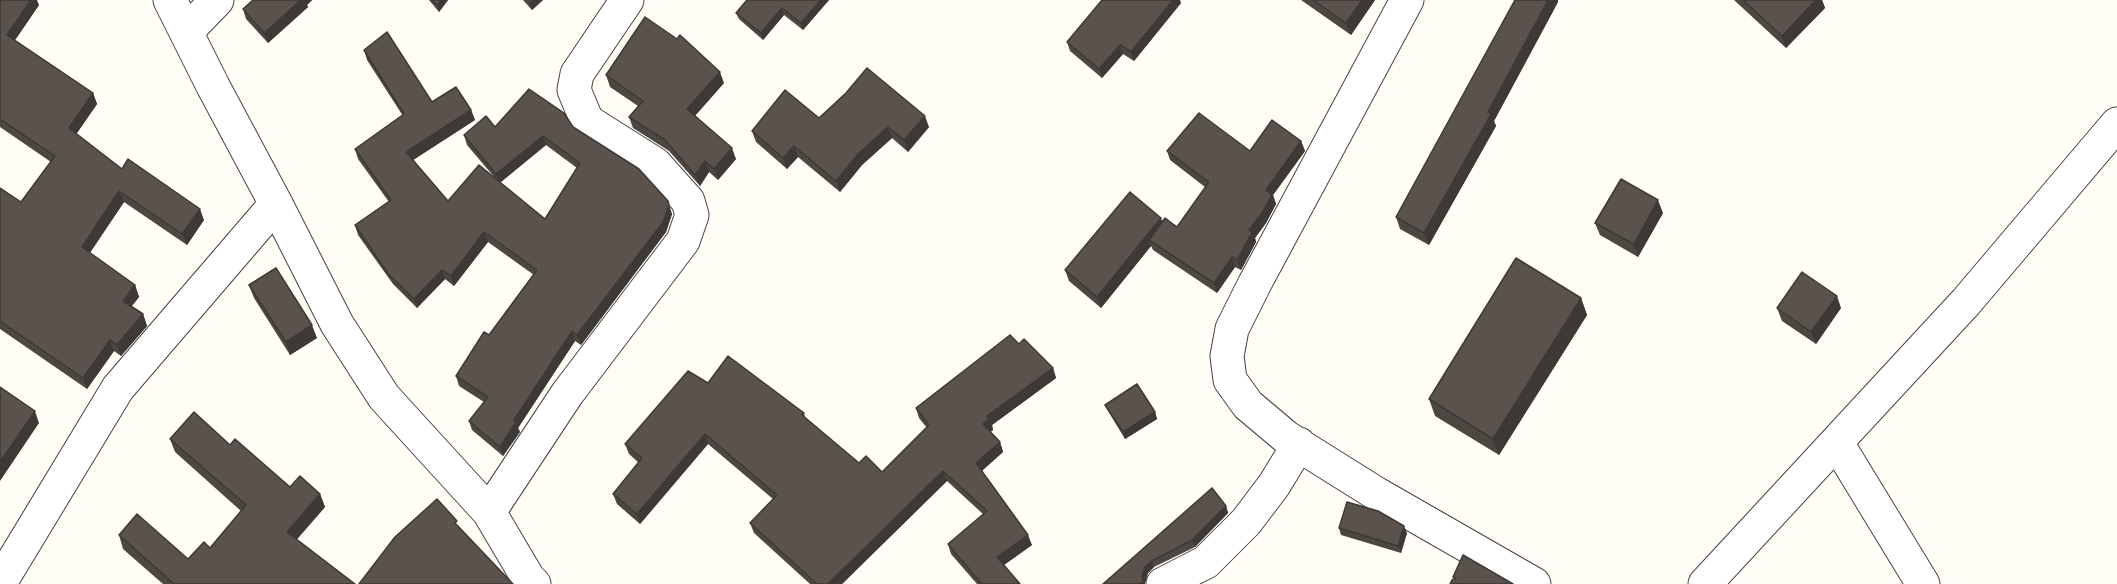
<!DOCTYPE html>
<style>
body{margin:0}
canvas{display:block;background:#fffdf5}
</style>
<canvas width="2117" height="584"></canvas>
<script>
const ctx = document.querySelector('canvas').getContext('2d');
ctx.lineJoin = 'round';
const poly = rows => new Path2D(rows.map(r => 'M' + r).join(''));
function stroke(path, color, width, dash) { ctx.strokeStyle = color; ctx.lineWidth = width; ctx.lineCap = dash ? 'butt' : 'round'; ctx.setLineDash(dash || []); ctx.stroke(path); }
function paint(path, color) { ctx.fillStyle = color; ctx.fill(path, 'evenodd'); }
const minor = poly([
 [170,0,213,86,276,204,337,324,384,397,489,512,528,578,534,584],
 [1407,0,1255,283,1232,329,1227,356,1230,380,1248,405,1286,437,1377,494,1534,584],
 [186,32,217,0],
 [1837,443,1923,584],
 [489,512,567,394,683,241,692,215,688,201,655,164,587,121,574,90,577,74,627,0],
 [0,583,118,388,276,204],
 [1163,584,1206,562,1246,522,1274,485,1299,444],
 [1705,584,1966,302,2117,124]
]);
stroke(minor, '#444', 35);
stroke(minor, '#fff', 33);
paint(poly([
 [0,0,39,5,15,40,93,93,97,104,76,134,122,169,204,220,187,245,124,202,90,253,135,285,139,297,131,307,143,314,147,326,121,356,114,351,87,389,0,329,0,188,21,202,51,162,0,127],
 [253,0,312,0,307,5,308,7,268,43,246,19,243,9],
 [429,0,448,0,439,12],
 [523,0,543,0,532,10],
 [747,0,829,0,803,30,784,15,763,40,739,19,736,13],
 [1301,0,1375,0,1351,35],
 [1734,0,1822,0,1825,8,1786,48],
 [1558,2,1494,121,1496,126,1429,245,1400,229,1396,217],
 [1181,3,1134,61,1123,54,1102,78,1070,51,1067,42],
 [364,50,432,102,471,110,475,120,413,160,448,201,495,178,467,145,464,135,495,127,573,127,672,214,666,232,581,345,575,341,518,428,520,432,503,456,472,430,469,421,484,402,459,386,456,376,489,335,534,275,488,242,454,286,445,279,417,308,393,284,358,235,355,225,389,202,358,159,355,149,403,116,367,60],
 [546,145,577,168,545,219,500,183],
 [606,75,724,83,695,116,736,159,718,180,709,172,700,186,669,151,633,128,629,117,638,106,610,87],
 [819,118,929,127,908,152,892,138,862,165,840,192,798,157,787,169,756,142,752,131],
 [1301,141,1305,151,1273,195,1276,204,1266,223,1255,238,1256,242,1241,270,1235,267,1217,293,1153,250,1151,246,1101,308,1069,281,1065,270,1163,221,1177,227,1205,187,1170,160,1167,151,1250,151],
 [1663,213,1638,257,1600,235,1595,223],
 [249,285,317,338,290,355,254,298],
 [1581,298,1587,315,1499,455,1435,416,1429,399],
 [1777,308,1841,308,1816,344,1782,321],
 [1019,344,1053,368,1056,378,992,425,993,430,990,432,1000,442,1003,452,982,471,1032,545,1004,565,1020,584,977,584,951,554,948,544,983,514,947,481,842,584,810,584,754,533,750,523,773,499,708,444,640,524,617,504,613,494,639,463,629,454,625,444,708,383,804,413,805,417,859,463,882,472,927,428,919,418,916,408],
 [1105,405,1155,412,1157,419,1125,439,1108,411],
 [170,439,230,445,290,487,320,494,325,507,297,539,355,584,163,584,123,549,119,535,188,559,210,548,241,511,175,452],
 [1226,506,1228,513,1195,547,1154,567,1148,573,1144,582,1103,584],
 [1339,528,1407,533,1401,553,1341,535]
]), '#4d4742');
paint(poly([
 [31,0,37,0,39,5,11,46,7,35],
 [301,0,312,0,307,5,308,7,268,43,264,33],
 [441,0,448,0,439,12,437,5],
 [533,0,543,0,532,10,529,3],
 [821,0,829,0,803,30,801,23],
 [1173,0,1180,0,1181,3,1134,61,1131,52],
 [1362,0,1375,0,1351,35,1346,23],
 [1548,0,1558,0,1558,2,1494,121,1496,126,1429,245,1424,233,1488,112],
 [1816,0,1822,0,1825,8,1786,48,1782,36],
 [782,8,784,15,763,40,761,33],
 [1120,45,1123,54,1102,78,1099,69],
 [720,72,724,83,691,120,687,109],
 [93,93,97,104,73,139,69,128],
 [471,110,475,120,410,162,406,152],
 [925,116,929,127,908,152,904,140],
 [888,127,892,138,862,165,840,192,836,181,858,154],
 [543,136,546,145,499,183,496,174],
 [1301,141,1305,151,1273,195,1276,204,1266,223,1255,238,1256,242,1241,270,1237,260,1266,190],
 [794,146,798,157,787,169,783,158],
 [732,148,736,159,718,180,714,169],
 [705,161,709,172,700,186,695,175],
 [119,191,124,202,86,258,82,247],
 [1658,200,1663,213,1638,257,1634,244],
 [668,201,672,214,666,232,581,345,577,335],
 [200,209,204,220,187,245,182,234],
 [1161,218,1165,229,1149,240,1151,246,1101,308,1097,297],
 [484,232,488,242,454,286,451,276],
 [1232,257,1235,267,1217,293,1214,283],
 [442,270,445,279,417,308,414,299],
 [135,285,139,297,127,312,123,301],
 [1837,296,1841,308,1816,344,1811,332],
 [1581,298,1587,315,1499,455,1493,439],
 [143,314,147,326,121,356,117,345],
 [312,325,317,338,290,355,286,342],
 [572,331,575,341,518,428,520,432,503,456,500,447,514,420],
 [110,340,114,351,87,389,83,378],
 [1053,368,1056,378,992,425,993,430,987,435,983,424,987,416],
 [35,411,39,423,0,481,0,462],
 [1155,412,1157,419,1125,439,1123,432],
 [705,434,708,444,640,524,637,514],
 [1000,442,1003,452,979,473,976,463],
 [943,471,947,481,842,584,828,584],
 [320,494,325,507,292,545,287,532],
 [1226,506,1228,513,1195,547,1192,540],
 [1404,526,1407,533,1401,553,1398,546],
 [1028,535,1032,545,1001,567,997,557],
 [1152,561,1154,567,1148,573,1145,584,1139,584,1145,567]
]), '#3f3936');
const building = poly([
 [0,0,31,0,7,35,93,93,69,128,122,169,128,159,200,209,182,234,119,191,82,247,135,285,123,301,143,314,117,345,110,340,83,378,0,321,0,188,21,202,55,156,0,119,0,0],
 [253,0,301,0,264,33,243,9,253,0],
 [432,0,441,0,437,5,432,0],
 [747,0,821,0,801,23,782,8,761,33,736,13,747,0],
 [1102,0,1173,0,1131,52,1120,45,1099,69,1067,42,1102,0],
 [1313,0,1362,0,1346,23,1313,0],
 [1515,0,1548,0,1488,112,1491,114,1424,233,1396,217,1515,0],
 [1743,0,1816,0,1782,36,1743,0],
 [645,17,677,39,680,35,720,72,687,109,732,148,714,169,705,161,695,175,665,140,629,117,643,101,606,75,645,17],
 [387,32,432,102,456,87,471,110,406,152,448,201,479,165,545,219,580,163,543,136,496,174,464,135,486,116,495,127,529,89,564,113,573,127,639,169,668,201,669,205,663,222,577,335,572,331,514,420,516,422,500,447,469,421,488,397,456,376,484,332,489,335,537,270,484,232,451,276,442,270,414,299,389,275,355,225,391,200,355,149,404,114,364,50,387,32],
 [867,68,925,116,904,140,888,127,858,154,836,181,794,146,783,158,752,131,785,90,819,118,846,93,867,68],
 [1199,113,1250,151,1272,120,1301,141,1266,190,1272,195,1262,213,1249,230,1252,232,1237,260,1232,257,1214,283,1149,240,1165,218,1177,227,1209,182,1167,151,1199,113],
 [1621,179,1658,200,1634,244,1595,223,1621,179],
 [1130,192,1161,218,1097,297,1065,270,1130,192],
 [1516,258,1581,298,1493,439,1429,399,1516,258],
 [276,268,312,325,286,342,249,285,276,268],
 [1802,272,1837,296,1811,332,1777,308,1802,272],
 [1010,335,1019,344,1024,339,1053,368,987,416,989,419,983,424,1000,442,976,463,1028,535,997,557,1020,584,982,584,948,544,987,511,943,471,828,584,817,584,750,523,777,495,705,434,637,514,613,494,642,458,625,444,688,371,708,383,728,356,804,413,802,415,859,463,866,456,882,472,929,425,916,408,1010,335],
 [1137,384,1155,412,1123,432,1105,405,1137,384],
 [0,387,35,411,0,462,0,387],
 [194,412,230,445,235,439,290,487,300,476,320,494,287,532,355,584,174,584,119,535,137,514,188,559,204,542,210,548,246,505,170,439,194,412],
 [1212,488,1226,506,1192,540,1152,561,1145,567,1142,576,1143,582,1139,584,1103,584,1212,488],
 [437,499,457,521,455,523,513,584,359,584,395,537,437,499],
 [1347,502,1378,511,1404,526,1398,546,1339,528,1347,502],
 [1463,555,1513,584,1450,584,1452,580,1456,578,1453,577,1463,555]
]);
paint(building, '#5a524d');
stroke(building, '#3f3936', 1.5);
</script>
